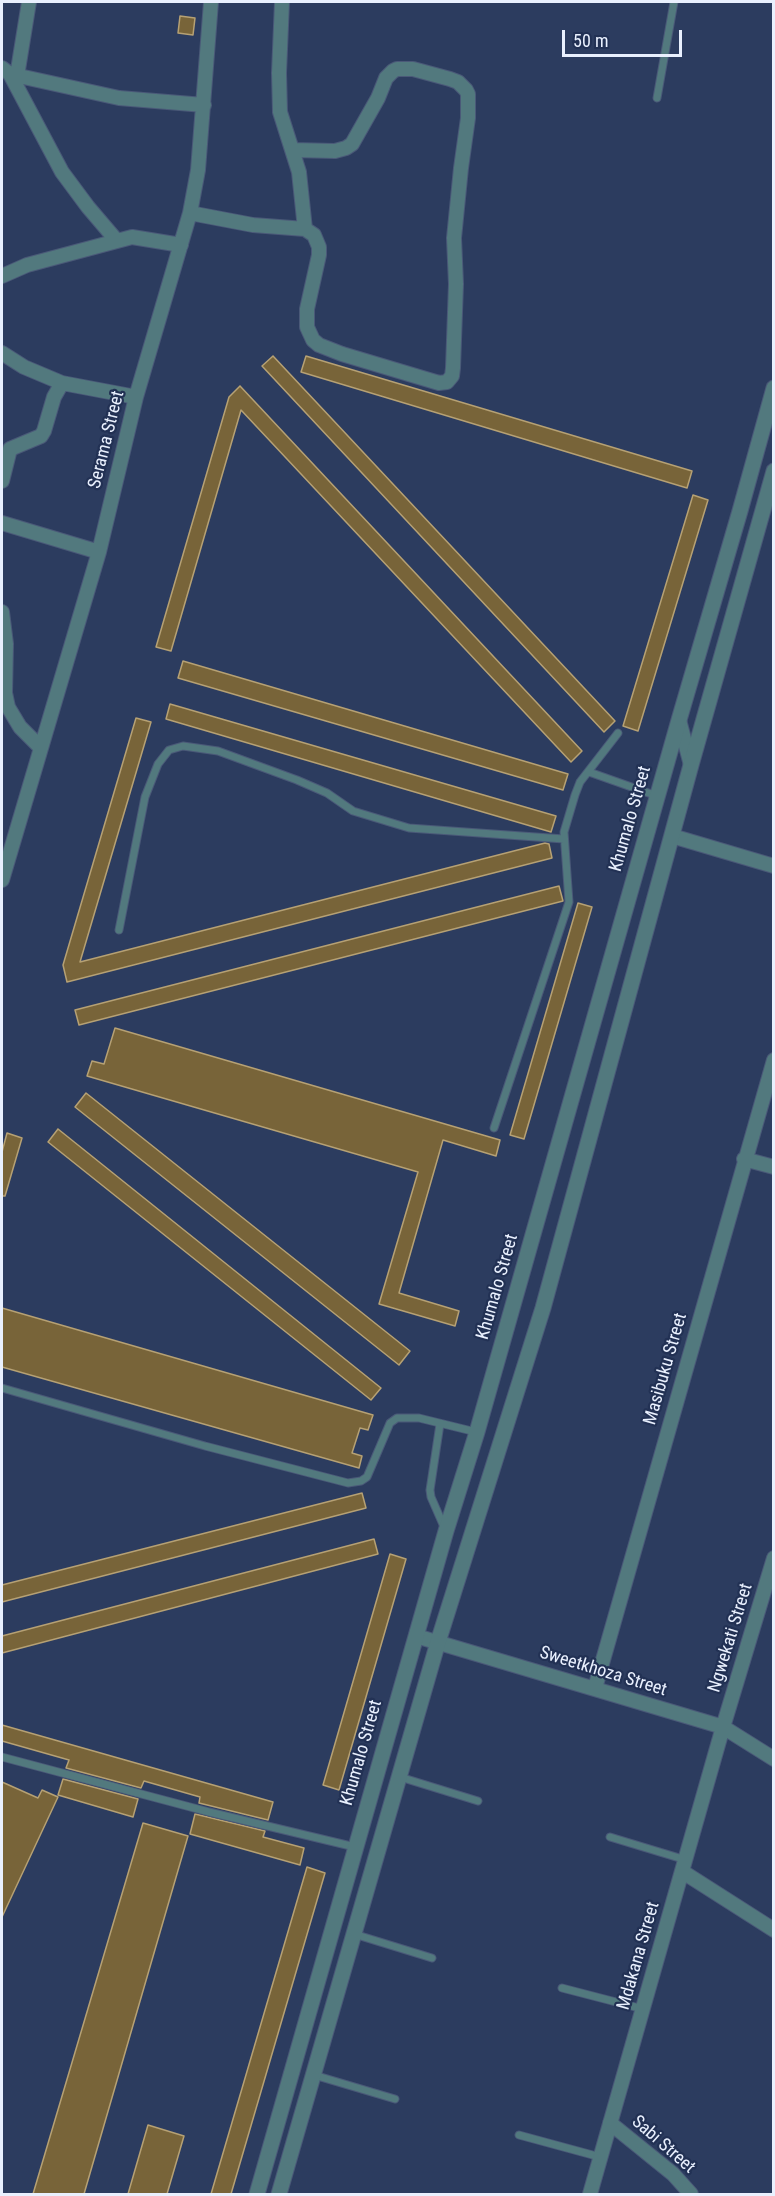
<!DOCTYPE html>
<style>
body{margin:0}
#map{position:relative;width:775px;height:2196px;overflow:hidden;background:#2c3c5f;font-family:"Roboto Condensed",sans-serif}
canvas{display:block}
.frame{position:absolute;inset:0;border:3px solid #e9f0fe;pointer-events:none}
.scale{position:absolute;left:562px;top:30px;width:120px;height:27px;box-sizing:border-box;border:3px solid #e9f0fe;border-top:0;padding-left:8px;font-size:18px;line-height:21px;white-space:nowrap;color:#e9f0fe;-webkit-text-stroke:4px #223154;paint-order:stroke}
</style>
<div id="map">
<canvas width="775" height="2196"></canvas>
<div class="frame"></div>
<div class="scale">50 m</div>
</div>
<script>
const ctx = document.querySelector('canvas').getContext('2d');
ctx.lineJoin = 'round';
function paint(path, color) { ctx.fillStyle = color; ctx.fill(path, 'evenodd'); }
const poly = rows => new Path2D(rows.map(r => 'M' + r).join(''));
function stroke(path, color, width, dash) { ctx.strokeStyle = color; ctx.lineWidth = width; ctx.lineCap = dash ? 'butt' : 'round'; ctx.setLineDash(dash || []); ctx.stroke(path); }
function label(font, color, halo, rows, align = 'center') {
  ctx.font = font + ' "Roboto Condensed",sans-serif'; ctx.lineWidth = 4.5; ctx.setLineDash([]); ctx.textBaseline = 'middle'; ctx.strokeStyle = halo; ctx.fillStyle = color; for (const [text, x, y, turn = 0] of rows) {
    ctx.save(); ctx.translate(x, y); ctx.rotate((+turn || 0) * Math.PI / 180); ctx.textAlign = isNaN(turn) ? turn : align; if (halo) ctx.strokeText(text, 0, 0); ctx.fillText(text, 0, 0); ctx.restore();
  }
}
const building = poly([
 [180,16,195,18,193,35,178,33,180,16],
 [273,356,615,721,604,732,262,366,273,356],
 [306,356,692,471,687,488,301,372,306,356],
 [240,386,582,751,571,762,241,410,171,651,156,647,229,397,240,386],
 [693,495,708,500,638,731,623,726,693,495],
 [183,661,568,774,563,790,178,678,183,661],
 [170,704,556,816,551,832,166,719,170,704],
 [136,718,151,722,80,962,545,843,549,844,552,858,67,982,63,965,136,718],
 [559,886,563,901,79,1025,75,1010,559,886],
 [578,903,592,907,524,1139,510,1135,578,903],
 [115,1028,500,1140,496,1156,443,1140,399,1293,459,1311,455,1326,379,1304,418,1172,87,1076,92,1061,104,1064,115,1028],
 [86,1093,410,1351,399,1365,75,1107,86,1093],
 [58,1129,381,1388,371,1400,48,1142,58,1129],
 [7,1133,22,1138,5,1196,2,1196,2,1152,7,1133],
 [2,1308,373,1415,368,1430,360,1428,352,1453,362,1456,359,1468,2,1367,2,1308],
 [362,1493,366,1508,2,1602,2,1585,362,1493],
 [374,1539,378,1554,2,1653,2,1636,374,1539],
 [390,1554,406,1559,339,1790,323,1785,390,1554],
 [2,1725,273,1802,268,1820,199,1803,200,1797,144,1781,141,1788,66,1768,69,1760,2,1741,2,1725],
 [63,1779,138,1799,133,1817,58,1795,63,1779],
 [2,1782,38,1798,42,1790,58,1797,2,1917,2,1782],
 [195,1814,265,1831,263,1837,304,1848,300,1865,190,1834,195,1814],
 [143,1823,188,1836,84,2194,33,2194,143,1823],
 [307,1867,325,1873,231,2194,211,2194,307,1867],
 [148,2125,184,2136,167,2194,128,2194,148,2125]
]);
paint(building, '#786439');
stroke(building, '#b6a174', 1.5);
const service = poly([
 [657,98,674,2],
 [589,772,657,796],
 [119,930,145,797,158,764,169,750,183,746,218,751,297,780,327,793,353,811,409,828,564,839],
 [494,1128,569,902,564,832,575,795,580,782,618,733],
 [2,1388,205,1446,348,1483,361,1481,367,1477,390,1423,397,1418,419,1418,476,1432],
 [440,1424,430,1490,431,1497,445,1529],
 [2,1757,209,1812,355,1847],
 [400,1777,478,1801],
 [610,1837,686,1860],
 [354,1934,432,1958],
 [562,1988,643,2009],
 [314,2075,395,2099],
 [519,2135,600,2157]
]);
const minor = poly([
 [282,2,279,73,280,112,299,172,305,229],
 [2,68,10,74,62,172,88,207,117,241],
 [10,74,119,98,204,105],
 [17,76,29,2],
 [190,213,253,225,305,229,314,235,319,247,319,255,307,309,307,327,313,340,319,345,342,354,439,383,447,382,452,376,453,368,456,284,454,238,461,168,468,118,468,94,466,90,458,82,450,79,413,69,397,69,393,71,386,78,378,98,352,144,346,148,335,151,293,150],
 [2,276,27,265,132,237,181,245],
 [2,353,24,367,62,383,136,397],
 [2,481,10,449,41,436,44,431,54,397,62,383],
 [2,523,99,552],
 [2,612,6,644,5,693,8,707,20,727,41,748],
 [679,720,691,765],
 [672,836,774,866],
 [2,880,99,552,136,397,190,213,198,170,211,2],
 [744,1159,774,1167],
 [416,1636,723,1727,774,1759],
 [595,1688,774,1060],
 [683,1872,774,1930],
 [610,2123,673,2174,691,2194],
 [590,2194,723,1727,774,1558]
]);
const tertiary = poly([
 [257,2194,446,1531,477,1432,679,720,740,511,774,388],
 [279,2194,438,1642,543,1308,691,765,774,471]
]);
stroke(service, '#4a5978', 9);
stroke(minor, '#4a5978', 16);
stroke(tertiary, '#4a5978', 17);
stroke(service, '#52797e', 7);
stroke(minor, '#52797e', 14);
stroke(tertiary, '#52797e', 15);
label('18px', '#e9f0fe', '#223154', [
 ["Serama Street",107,440,-76],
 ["Khumalo Street",631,819,-74],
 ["Khumalo Street",498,1287,-74],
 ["Masibuku Street",666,1369,-74],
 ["Ngwekati Street",731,1638,-73],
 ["Sweetkhoza Street",603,1672,17],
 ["Khumalo Street",362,1753,-74],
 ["Mdakana Street",639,1956,-74],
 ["Sabi Street",663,2145,41]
]);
</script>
